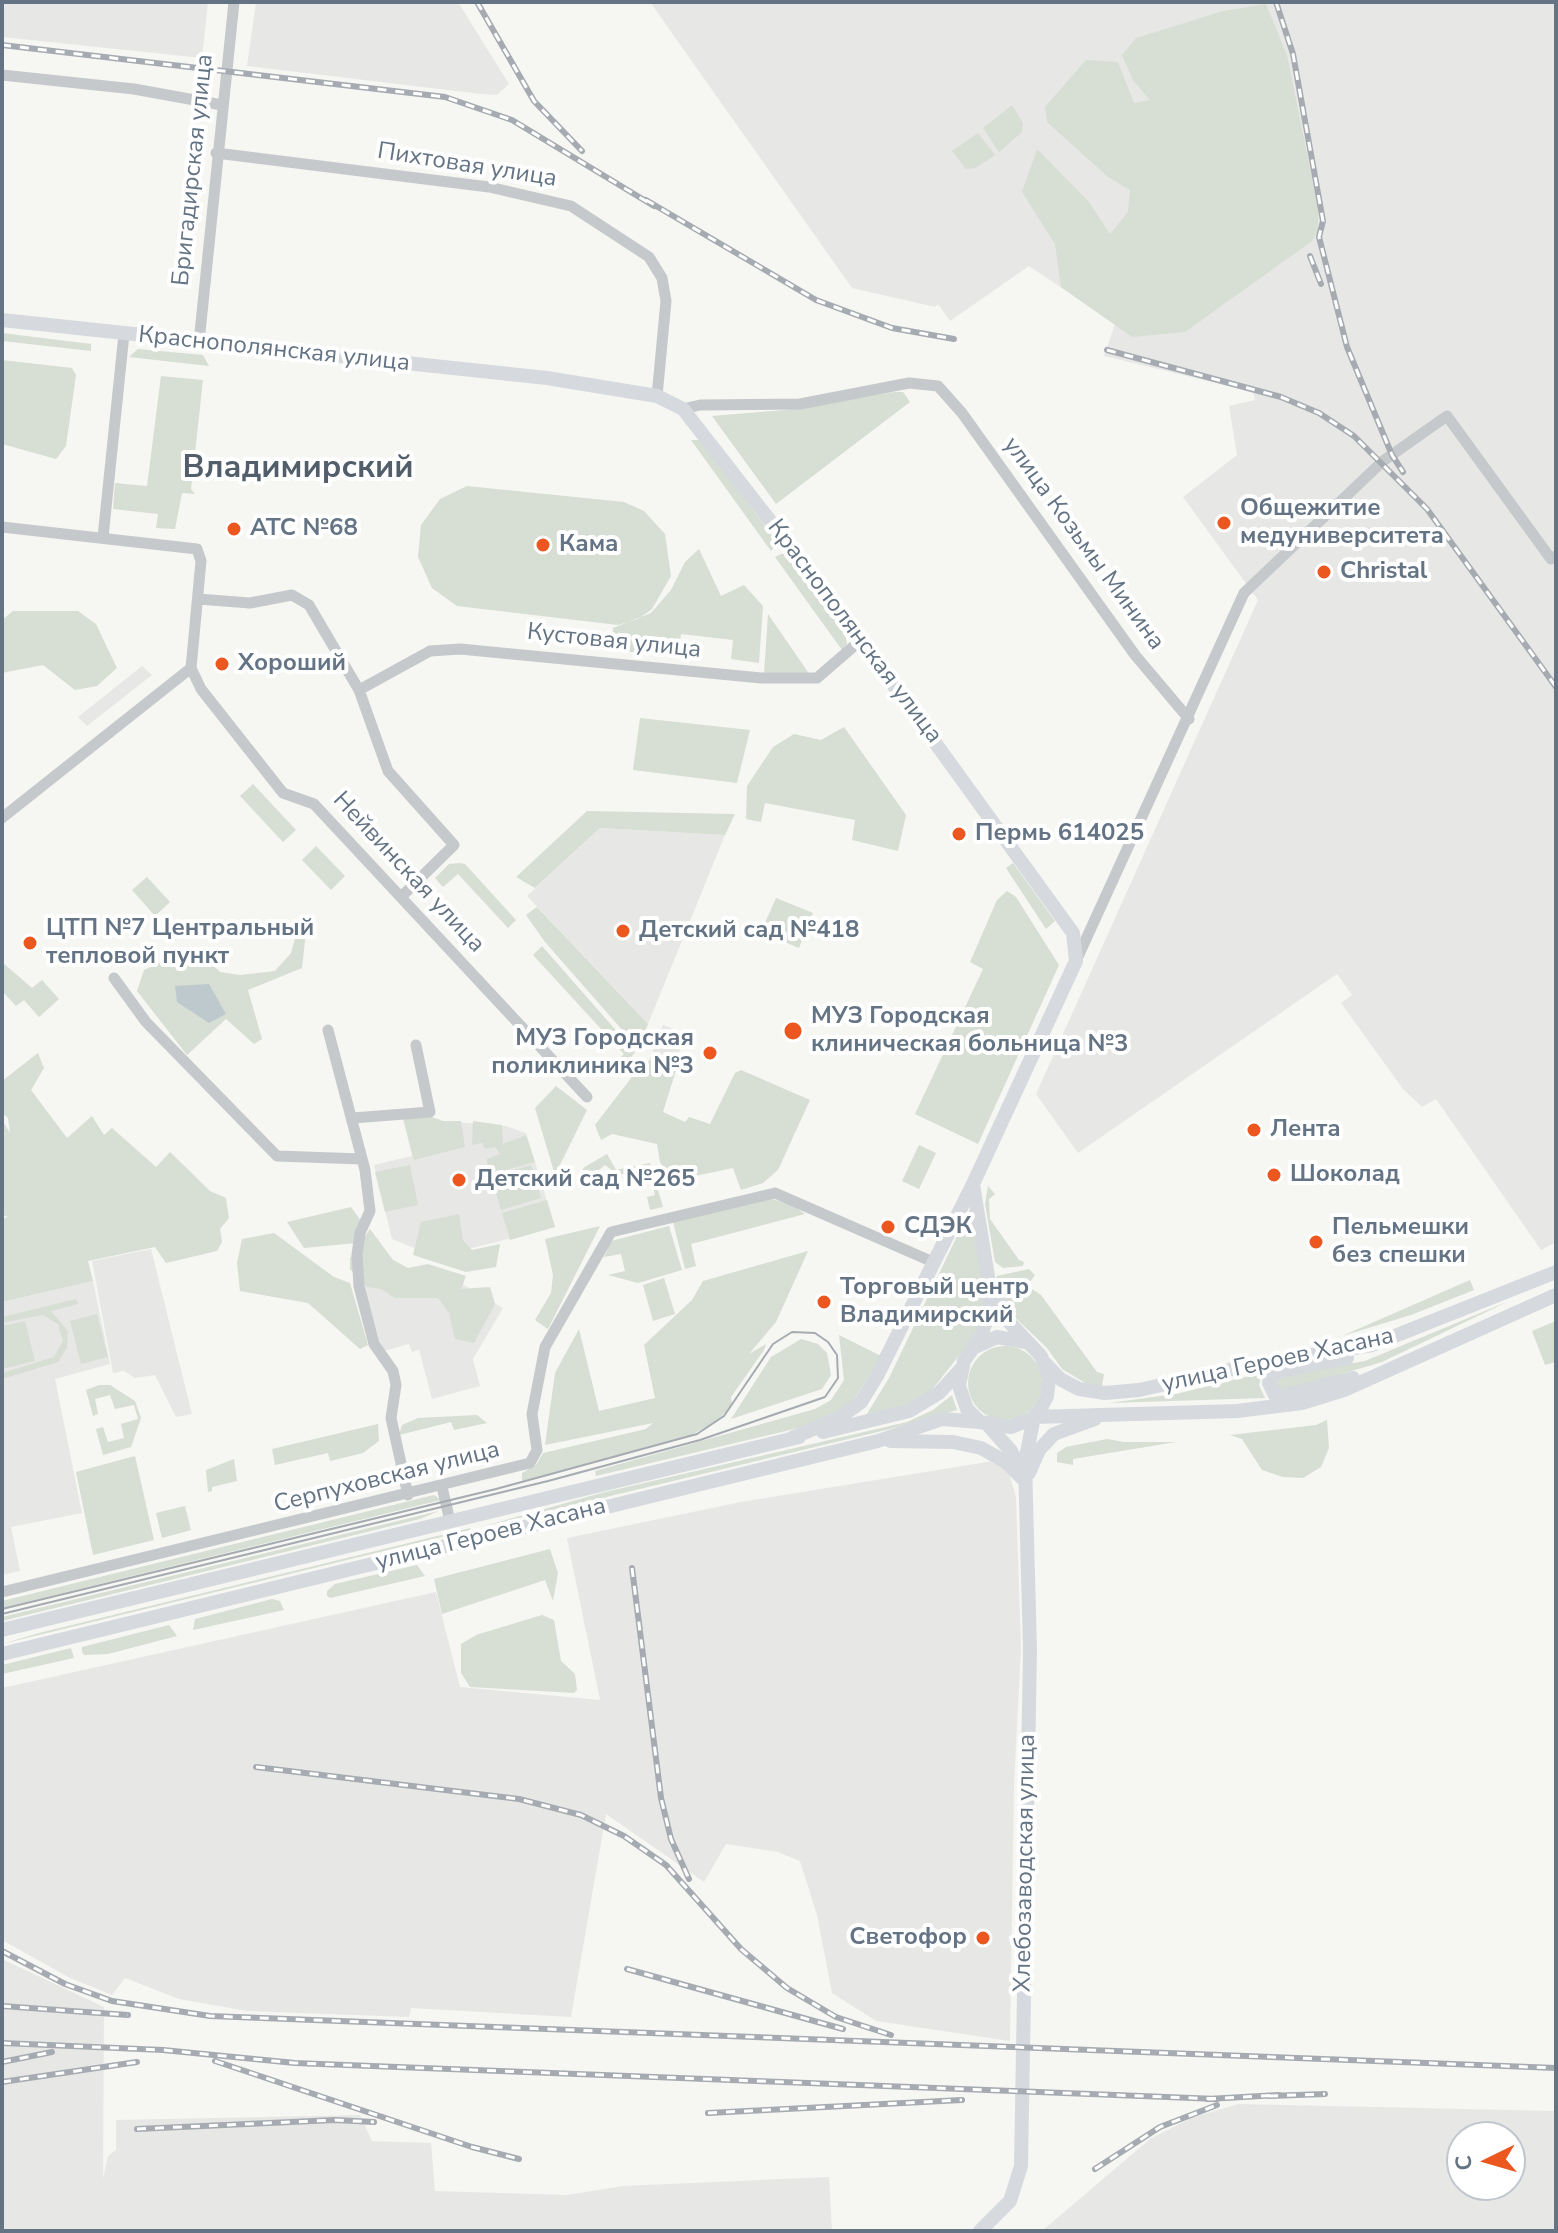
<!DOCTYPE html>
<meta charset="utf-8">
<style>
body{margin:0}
#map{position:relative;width:1558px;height:2233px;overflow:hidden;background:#f6f6f2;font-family:"Nunito Sans",sans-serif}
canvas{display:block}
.frame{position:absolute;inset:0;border:4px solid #647485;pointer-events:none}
.north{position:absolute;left:1446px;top:2121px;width:80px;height:80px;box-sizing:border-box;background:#fff;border:2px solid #c1c7ce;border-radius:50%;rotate:265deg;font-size:22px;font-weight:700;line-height:32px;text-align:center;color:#647485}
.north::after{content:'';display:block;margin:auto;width:28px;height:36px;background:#eb571e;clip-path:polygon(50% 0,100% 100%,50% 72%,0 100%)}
</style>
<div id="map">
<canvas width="1558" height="2233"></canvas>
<div class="frame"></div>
<div class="north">С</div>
</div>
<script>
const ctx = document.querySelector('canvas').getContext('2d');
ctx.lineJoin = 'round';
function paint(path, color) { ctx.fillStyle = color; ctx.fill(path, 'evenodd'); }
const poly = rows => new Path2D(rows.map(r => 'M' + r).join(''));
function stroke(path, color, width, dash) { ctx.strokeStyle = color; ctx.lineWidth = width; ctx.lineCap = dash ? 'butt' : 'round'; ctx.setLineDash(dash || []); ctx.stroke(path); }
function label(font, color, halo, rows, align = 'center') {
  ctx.font = font + ' "Nunito Sans",sans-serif'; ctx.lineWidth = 8; ctx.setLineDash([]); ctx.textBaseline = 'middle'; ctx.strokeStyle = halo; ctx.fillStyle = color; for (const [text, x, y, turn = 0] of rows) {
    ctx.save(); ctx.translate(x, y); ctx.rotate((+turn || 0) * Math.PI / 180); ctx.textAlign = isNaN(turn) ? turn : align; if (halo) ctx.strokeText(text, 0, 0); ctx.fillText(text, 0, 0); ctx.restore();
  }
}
paint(poly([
 [2,2,208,2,202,58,2,37],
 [256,2,458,2,509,84,497,95,481,94,247,66],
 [650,2,1556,2,1556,1242,1541,1250,1436,1099,1422,1107,1403,1089,1341,1003,1352,995,1337,974,1078,1153,1036,1094,1258,600,1183,497,1237,455,1229,406,1255,400,1253,392,1104,356,1115,324,1029,266,950,321,938,304,935,307,852,288],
 [142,666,152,675,87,726,78,717],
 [600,828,725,835,648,1024,527,896],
 [663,1025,686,1034,663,1094,640,1085],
 [429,1116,443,1121,506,1126,526,1133,555,1227,437,1257,392,1239,374,1165,412,1156,403,1118],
 [151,1249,192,1414,176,1417,155,1375,135,1378,124,1371,113,1373,92,1261],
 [432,1266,503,1308,473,1359,480,1386,432,1399,419,1350,412,1352,409,1344,384,1351,379,1347,363,1279],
 [93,1281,110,1364,55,1379,82,1513,11,1527,20,1571,2,1575,2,1302],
 [999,1460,1009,1473,1016,1497,1021,1648,1014,1785,1010,2041,876,2021,832,1993,817,1915,800,1861,778,1852,726,1844,704,1882,606,1814,571,2017,411,2008,409,2017,247,2011,179,1999,125,1978,112,1995,70,1978,2,1940,2,1688,436,1592,460,1687,600,1700,567,1538,741,1502],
 [2,1959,104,2007,103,2179,108,2156,116,2150,116,2120,360,2115,372,2141,431,2143,435,2191,567,2195,623,2186,829,2177,832,2231,2,2231],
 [1238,2104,1556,2111,1556,2231,1042,2231,1150,2139,1191,2118],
 [1462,2137,1510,2137,1510,2185,1462,2185]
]), '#e7e8e6');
paint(poly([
 [1266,4,1287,55,1318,208,1318,231,1311,242,1185,332,1132,337,1061,287,1055,244,1022,192,1037,149,1089,202,1110,234,1128,212,1130,190,1108,177,1047,122,1045,107,1086,60,1118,62,1134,103,1150,100,1133,80,1122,55,1136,38,1223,11],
 [1012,105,1023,123,1022,132,999,152,983,128],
 [978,133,995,155,976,168,966,169,952,151],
 [2,333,91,344,91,351,2,341],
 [138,349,203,355,209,366,129,357],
 [2,360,72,368,76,375,66,446,56,459,2,444],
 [161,376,203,380,191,489,195,494,182,493,175,529,156,528,158,514,113,509,115,483,147,486],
 [894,392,903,392,910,402,776,504,712,416,785,410],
 [691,440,700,440,771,534,776,545,771,551],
 [467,486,624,502,644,511,665,534,671,576,652,609,638,619,618,625,457,606,432,588,418,557,421,525,440,499],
 [699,549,721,596,744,585,763,606,759,663,731,659,733,640,681,634,678,654,612,651,613,628,651,613,671,590,685,562],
 [781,554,785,554,845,634,847,644,842,650,775,557],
 [13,611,78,611,96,624,117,668,97,686,75,690,43,665,2,673,2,620],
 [768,614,810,675,764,675],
 [640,718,750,730,737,783,633,770],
 [844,727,906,815,898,851,852,840,855,820,765,803,761,822,746,819,747,786,773,747,794,734,821,740],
 [253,784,296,830,283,842,240,796],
 [587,811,735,814,725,835,600,828,535,888,516,877],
 [316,846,345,876,331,890,302,860],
 [459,863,465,864,516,920,508,928,458,874,443,887,435,878,449,864],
 [1013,863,1055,921,1046,929,1006,868],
 [147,877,170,902,155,916,132,890],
 [1007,891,1016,897,1059,965,978,1144,915,1114,983,969,970,962,997,900],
 [776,898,813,913,799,948,761,932],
 [537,907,648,1024,638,1048,545,942,526,915],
 [306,932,302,968,248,990,262,1039,254,1044,226,1019,187,1055,137,991,144,970,166,960,208,961,220,972,240,975,275,971,291,953,295,938],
 [542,946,635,1052,618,1075,610,1067,624,1054,533,955],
 [2,962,32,988,42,980,59,999,39,1017,24,1000,16,1006,2,991],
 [38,1053,44,1068,31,1090,67,1138,92,1116,104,1135,112,1128,156,1167,170,1152,210,1191,226,1198,229,1218,220,1229,222,1242,217,1251,166,1263,155,1247,88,1261,93,1281,2,1302,2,1219,8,1217,2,1215,2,1120,10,1133,8,1118,2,1113,2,1081],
 [669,1058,677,1067,663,1112,685,1122,689,1117,710,1124,735,1073,741,1070,810,1100,778,1170,763,1183,741,1190,733,1168,671,1181,660,1162,657,1144,612,1134,601,1140,595,1125,645,1060,658,1062],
 [556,1086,587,1110,555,1175,535,1108],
 [429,1116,443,1121,461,1121,465,1147,414,1160,403,1118],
 [473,1121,502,1125,503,1144,526,1135,535,1162,488,1175,487,1159,500,1154,495,1147,485,1149,482,1143,472,1145],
 [919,1145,936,1153,919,1189,902,1181],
 [607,1154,616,1170,650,1163,663,1207,650,1210,647,1197,655,1195,648,1168,618,1175,605,1165,586,1181,583,1168],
 [410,1165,418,1205,385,1212,375,1172],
 [531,1165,541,1198,501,1210,491,1177],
 [988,1186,995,1194,989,1199,990,1219,1019,1260,1024,1262,1023,1266,1003,1268,995,1262,985,1204],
 [772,1199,793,1205,805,1214,691,1244,696,1266,685,1269,673,1222],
 [547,1200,555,1227,510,1240,502,1213],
 [351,1207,361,1221,356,1243,304,1248,287,1222],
 [971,1207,987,1312,969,1343,931,1391,899,1409,865,1417,889,1378],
 [459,1214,463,1240,472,1250,500,1244,496,1267,466,1272,413,1255,421,1222],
 [600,1226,548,1329,535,1320,551,1293,553,1275,545,1239],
 [669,1226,682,1270,638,1283,608,1275,625,1271,621,1254,604,1257,611,1241],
 [370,1229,393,1260,408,1268,428,1264,466,1276,461,1289,490,1287,495,1304,474,1343,455,1339,449,1313,438,1298,395,1298,381,1289,367,1287,350,1269,350,1258],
 [274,1233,334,1277,350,1283,368,1345,360,1349,308,1303,240,1291,237,1263,242,1239],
 [808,1251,776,1322,749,1354,766,1344,764,1350,731,1397,732,1405,716,1422,691,1435,522,1481,522,1473,536,1465,543,1453,646,1429,653,1423,545,1445,555,1373,579,1329,599,1411,655,1398,644,1345,692,1300,703,1281],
 [1029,1269,1035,1275,1030,1282,1032,1289,1041,1295,1097,1372,1104,1374,1102,1386,1087,1384,1062,1369,1047,1348,1002,1305,995,1281,997,1276],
 [664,1278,675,1314,653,1321,643,1285],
 [1470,1280,1474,1290,1411,1315,1342,1336],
 [76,1299,78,1304,51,1311,68,1331,67,1348,58,1362,2,1379,2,1373,54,1357,63,1341,58,1324,43,1315,2,1323,2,1317],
 [1509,1301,1382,1362,1287,1390,1279,1389,1275,1384,1277,1378,1284,1375,1365,1361],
 [97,1314,108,1357,81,1364,70,1321],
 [25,1321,35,1361,2,1369,2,1326],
 [1556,1321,1556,1362,1545,1365,1532,1331],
 [839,1335,881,1356,848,1409,807,1426,596,1476,595,1471,815,1409,831,1400,844,1380],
 [801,1339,818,1344,827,1353,831,1375,822,1389,731,1419,771,1357],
 '968 1383a37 37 0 1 1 74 0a37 37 0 1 1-74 0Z',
 [1262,1373,1259,1385,1265,1398,1109,1403,1176,1394],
 [99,1385,110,1385,135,1401,141,1418,131,1447,103,1455,96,1429,103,1427,108,1442,124,1438,121,1424,138,1419,134,1405,115,1409,110,1395,95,1399,98,1414,93,1416,86,1390],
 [952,1395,957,1410,886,1430,481,1527,601,1493,907,1422,933,1410],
 [477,1415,487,1423,454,1430,451,1422,399,1435,402,1425,418,1418],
 [1327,1420,1329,1448,1321,1467,1303,1478,1283,1477,1262,1470,1242,1439,1230,1435,1316,1425],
 [378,1424,379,1441,363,1453,330,1461,328,1453,275,1465,272,1449],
 [1107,1439,1124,1442,1176,1442,1073,1459,1073,1465,1057,1462,1057,1453,1066,1447],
 [135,1456,154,1540,93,1555,76,1472],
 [234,1459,237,1481,212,1487,212,1491,208,1492,206,1470],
 [434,1495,441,1500,2,1608,2,1601],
 [185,1506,191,1530,162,1538,156,1513],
 [439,1511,420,1519,2,1621,2,1617],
 [470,1528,470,1530,2,1644,39,1633],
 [550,1549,558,1573,553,1601,545,1580,442,1614,434,1579],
 [417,1565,425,1576,330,1598,327,1596,327,1591,335,1584],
 [272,1599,280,1601,284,1610,193,1630,195,1619],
 [542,1615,554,1620,561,1661,575,1674,577,1690,574,1693,470,1687,461,1673,461,1644,476,1635],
 [169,1625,177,1636,108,1654,84,1655,82,1652,82,1647],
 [71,1648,74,1658,2,1674,2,1665]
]), '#d7ded3');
paint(poly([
 [209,984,226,1014,209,1023,177,1002,175,986]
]), '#bec9ce');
stroke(poly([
 [2,75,134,89,222,105],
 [216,153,489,187,571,206,649,257,662,278,666,301,657,396],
 [199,342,234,2],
 [683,409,700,405,800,404,909,383,938,386,962,413,1135,655,1189,719],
 [2,527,197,549,201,561,191,668,201,689,283,793,314,804,587,1097],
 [103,537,124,334],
 [198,599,250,603,292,595,309,605,359,690,388,771,454,845,401,897],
 [359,690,430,651,460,649,761,678,817,678,861,640],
 [2,818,191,668],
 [1076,961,1244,593,1383,461,1447,416,1551,559,1556,556],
 [114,978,146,1022,277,1156,362,1159],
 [328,1030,365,1170,370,1211,360,1233,357,1255,359,1286,374,1344,393,1371,396,1385,391,1418,408,1495],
 [353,1118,430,1112,416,1045],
 [442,1487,450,1521],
 [2,1592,530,1463,537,1450,532,1414,545,1347,611,1232,775,1193,933,1262]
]), '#c6c9cc', 11);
stroke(poly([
 [2,320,547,378,657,396,683,409,831,599,1073,933,1076,961,973,1184,878,1374,861,1402,839,1418,792,1438],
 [973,1184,990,1289,989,1313,981,1336,964,1361,959,1386,967,1409,980,1422,1011,1427,1031,1419,1040,1410,1047,1396,1049,1379,1041,1356,1008,1321,990,1289],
 [977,1346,997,1337,1025,1342],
 [1347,1358,1280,1371,1272,1376,1269,1383,1275,1395,1282,1396,1353,1378],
 [1045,1363,1060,1379,1079,1389,1105,1393,1139,1390,1251,1365,1372,1345,1556,1272],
 [1034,1417,1237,1411,1302,1403,1344,1390,1556,1295],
 [988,1425,1011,1451,1020,1470],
 [823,1432,909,1411,939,1393,961,1369],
 [890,1441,953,1442,981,1448,1006,1462,1025,1481],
 [1029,1473,1039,1450,1054,1434,1095,1419],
 [2,1630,799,1437],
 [2,1654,878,1441,942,1419,980,1422],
 [980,2231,1010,2201,1021,2166,1030,1650,1025,1462,1034,1417]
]), '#d6dadf', 14);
stroke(poly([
 [2,1609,496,1489,697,1434,724,1416,773,1344,792,1332,815,1333,828,1342,837,1355,838,1378,825,1397,700,1440,548,1481,2,1614]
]), '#a5abb1', 2);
const rail = poly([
 [477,2,534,101,582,151],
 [1276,2,1293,54,1323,221,1319,237,1347,347,1392,455,1403,472],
 [2,45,445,97,512,120,654,206],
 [646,200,816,300,892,328,954,339],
 [1310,256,1321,284],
 [1107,350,1281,397,1319,413,1354,436,1427,509,1556,687],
 [632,1568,661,1798,671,1839,689,1879],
 [256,1767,519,1799,581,1815,624,1836,666,1865,741,1949,787,1988,836,2017,891,2035],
 [2,1951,65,1984,112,2001,210,2016,1556,2068],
 [627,1969,843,2029],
 [2,2006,128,2015],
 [2,2043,163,2050,295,2063,1218,2099],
 [215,2061,472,2147,519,2159],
 [2,2062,52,2052],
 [2,2082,137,2062],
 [1269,2096,1325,2094],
 [1207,2099,1279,2095],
 [708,2113,962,2100],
 [137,2129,335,2120,374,2122],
 [1095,2169,1160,2127,1217,2105]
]);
stroke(rail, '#a5abb1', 6);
stroke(rail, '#fff', 3, [9]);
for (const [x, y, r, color] of [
 [1224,523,8,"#eb571e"],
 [234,529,8,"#eb571e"],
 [543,545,8,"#eb571e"],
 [1324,572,8,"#eb571e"],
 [222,664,8,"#eb571e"],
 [959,834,8,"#eb571e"],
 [623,931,8,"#eb571e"],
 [30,943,8,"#eb571e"],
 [793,1031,10,"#eb571e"],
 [710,1053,8,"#eb571e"],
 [1254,1130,8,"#eb571e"],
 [1274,1175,8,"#eb571e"],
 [459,1180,8,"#eb571e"],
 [888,1227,8,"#eb571e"],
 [1316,1242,8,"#eb571e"],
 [824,1302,8,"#eb571e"],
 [983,1938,8,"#eb571e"]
]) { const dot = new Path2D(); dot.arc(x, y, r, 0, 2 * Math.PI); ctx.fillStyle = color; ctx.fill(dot); stroke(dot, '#fff', 3); }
label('24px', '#647485', '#fff', [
 ["Пихтовая улица",467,166,9],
 ["Бригадирская улица",194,170,-84],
 ["Краснополянская улица",274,350,6],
 ["улица Козьмы Минина",1083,544,54],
 ["Краснополянская улица",854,632,53],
 ["Кустовая улица",614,642,6],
 ["Нейвинская улица",408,873,47],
 ["улица Героев Хасана",1278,1361,-12],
 ["Серпуховская улица",387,1478,-14],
 ["улица Героев Хасана",491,1535,-14],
 ["Хлебозаводская улица",1026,1863,-89]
]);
label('bold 24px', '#647485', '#fff', [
 ["Общежитие",1240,509],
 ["медуниверситета",1240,537],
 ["АТС №68",250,529],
 ["Кама",559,545],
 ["Christal",1340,572],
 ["Хороший",238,664],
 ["Пермь 614025",975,834],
 ["ЦТП №7 Центральный",46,929],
 ["тепловой пункт",46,957],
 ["Детский сад №418",639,931],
 ["МУЗ Городская",811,1017],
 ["клиническая больница №3",811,1045],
 ["МУЗ Городская",694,1039,"right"],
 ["поликлиника №3",694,1067,"right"],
 ["Лента",1270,1130],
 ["Шоколад",1290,1175],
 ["Детский сад №265",475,1180],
 ["СДЭК",904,1227],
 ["Пельмешки",1332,1228],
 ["без спешки",1332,1256],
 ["Торговый центр",840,1288],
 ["Владимирский",840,1316],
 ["Светофор",967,1938,"right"]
], 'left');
label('bold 32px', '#525e6a', '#fff', [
 ["Владимирский",298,469]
]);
</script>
